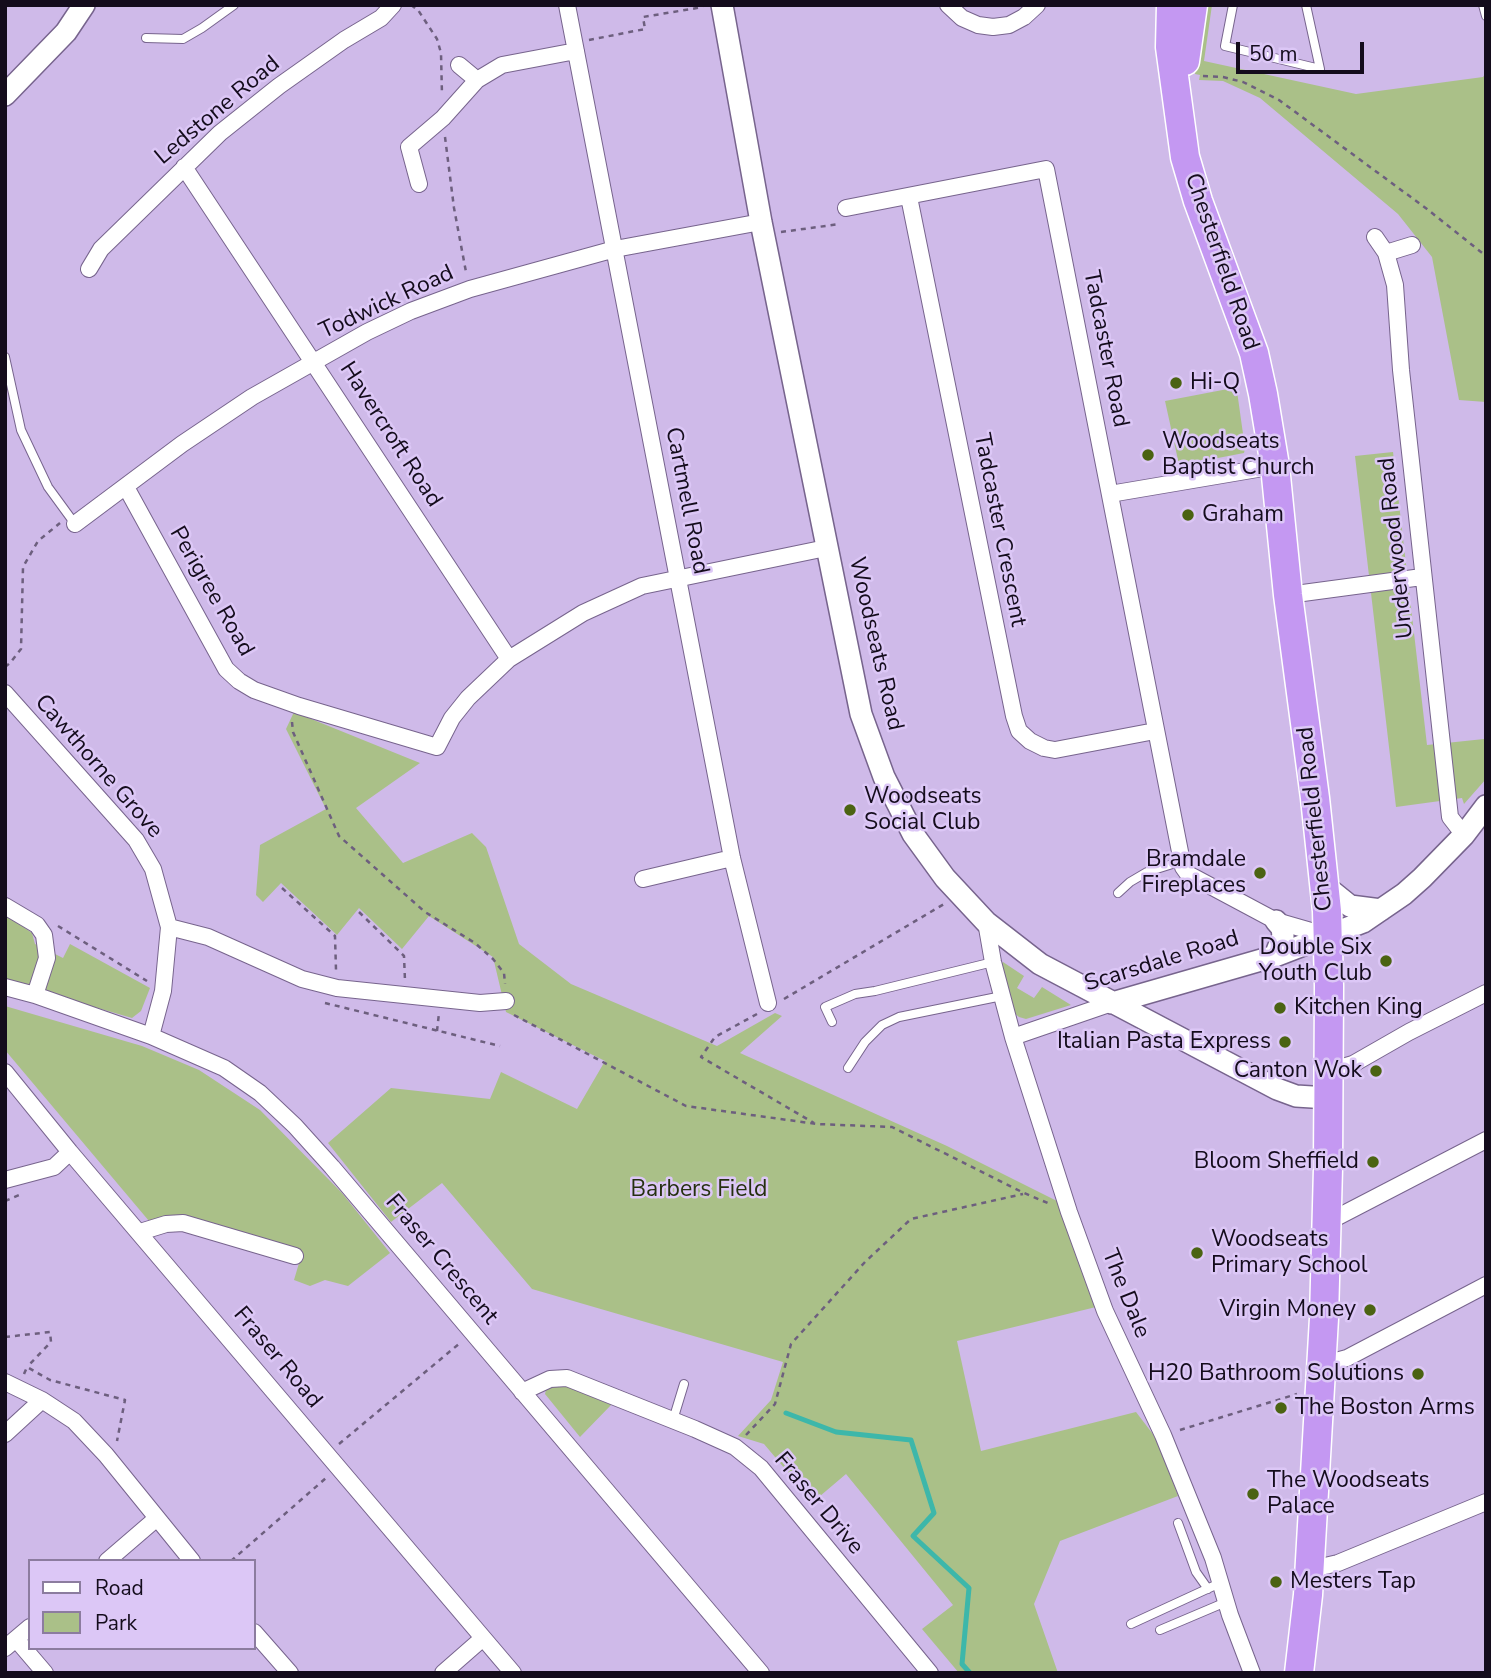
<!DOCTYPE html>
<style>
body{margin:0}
#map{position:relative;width:1491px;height:1678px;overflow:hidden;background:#cfbae9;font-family:"Nunito Sans",sans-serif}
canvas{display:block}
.frame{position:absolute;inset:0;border:7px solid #140c1c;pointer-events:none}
.legend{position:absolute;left:28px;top:1559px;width:228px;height:91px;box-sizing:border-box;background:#dcc7f6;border:2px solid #8c7c9f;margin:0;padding:9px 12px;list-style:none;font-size:21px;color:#140c1c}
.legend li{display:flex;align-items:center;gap:14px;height:35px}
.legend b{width:35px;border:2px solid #8c7c9f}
.scale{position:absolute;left:1236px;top:42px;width:128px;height:32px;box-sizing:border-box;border:4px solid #140c1c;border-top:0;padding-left:9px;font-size:21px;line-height:24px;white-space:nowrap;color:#140c1c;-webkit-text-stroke:5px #dcc7f6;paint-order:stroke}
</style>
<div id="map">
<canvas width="1491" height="1678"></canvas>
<div class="frame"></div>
<ul class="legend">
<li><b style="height:9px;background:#fff"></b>Road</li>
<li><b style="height:19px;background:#aac088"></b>Park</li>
</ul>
<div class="scale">50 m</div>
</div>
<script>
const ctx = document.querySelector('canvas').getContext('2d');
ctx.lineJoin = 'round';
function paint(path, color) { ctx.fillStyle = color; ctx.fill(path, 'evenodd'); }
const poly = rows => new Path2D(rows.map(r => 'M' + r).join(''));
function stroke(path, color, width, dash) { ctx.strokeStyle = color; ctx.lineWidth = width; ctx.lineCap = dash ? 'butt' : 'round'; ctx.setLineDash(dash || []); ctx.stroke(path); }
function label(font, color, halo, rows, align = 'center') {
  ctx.font = font + ' "Nunito Sans",sans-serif'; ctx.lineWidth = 5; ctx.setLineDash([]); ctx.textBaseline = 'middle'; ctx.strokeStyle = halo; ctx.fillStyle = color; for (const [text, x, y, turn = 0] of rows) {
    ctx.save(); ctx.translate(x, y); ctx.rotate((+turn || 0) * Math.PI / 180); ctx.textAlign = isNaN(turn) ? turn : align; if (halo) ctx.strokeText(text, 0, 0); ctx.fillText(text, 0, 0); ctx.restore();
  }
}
paint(poly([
 [1207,5,1212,5,1204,61,1356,94,1483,77,1486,73,1486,402,1459,400,1432,257,1398,214,1260,98,1223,81,1199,80,1200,75,1195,74],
 [1233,388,1237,391,1245,448,1244,453,1176,466,1175,461,1178,460,1165,401],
 [1393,452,1427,745,1484,739,1486,735,1486,779,1464,804,1462,798,1396,807,1355,456],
 [294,712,420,763,356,808,403,863,472,833,486,847,519,944,571,984,717,1046,775,1013,782,1016,740,1053,947,1146,1059,1202,1096,1307,957,1341,981,1451,1136,1412,1159,1442,1178,1496,1060,1541,1034,1604,1058,1673,959,1673,922,1629,953,1605,846,1474,813,1502,764,1444,738,1436,771,1400,783,1362,532,1289,442,1183,391,1222,328,1143,391,1088,490,1099,501,1072,577,1109,605,1061,506,1012,493,957,429,916,402,949,359,908,337,935,281,883,263,902,256,895,260,845,326,809,286,729],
 [5,914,32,933,35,944,63,958,70,944,150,988,141,1011,132,1018,5,981],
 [1003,962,1024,976,1017,988,1034,998,1042,987,1071,1005,1026,1019,1019,1017,1014,1013,1000,965],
 [5,1006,142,1046,199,1070,260,1110,342,1193,390,1253,348,1286,325,1280,310,1286,294,1280,302,1253,191,1220,149,1221,5,1050],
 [554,1381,613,1403,580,1437,545,1394,547,1386]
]), '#aac088');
stroke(poly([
 [786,1413,836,1432,911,1440,934,1513,913,1536,969,1588,962,1664,970,1673]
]), '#3db7aa', 5);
const service = poly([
 [1233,5,1225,46,1320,69,1306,5],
 [1483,5,1486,16],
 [146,38,183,39,202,28,234,5],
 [5,357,21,430,48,487,75,524],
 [1118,893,1130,882,1147,872,1182,861],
 [832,1022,825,1007,855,994,875,991,993,962],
 [848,1068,865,1042,882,1025,899,1017,1002,996],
 [673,1420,684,1384],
 [1178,1523,1196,1572,1208,1589],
 [1131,1624,1220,1583],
 [1160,1630,1226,1602]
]);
const minor = poly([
 [567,5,732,858,768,1003],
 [948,5,962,18,978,25,993,27,1009,25,1024,17,1037,5],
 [459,65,477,80],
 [184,167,509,659],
 [419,184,409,147,443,118,477,80,502,65,576,51],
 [909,197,1014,716,1019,731,1030,741,1044,748,1055,750,1155,731],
 [846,208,1046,169,1183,867,1188,874,1276,921,1328,936],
 [1375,237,1386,253],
 [1412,245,1386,253,1395,285,1401,370,1450,817,1464,835],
 [89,269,101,249,220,133,279,86,344,40,381,18,393,5],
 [126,487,226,669,239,681,254,690,299,706,437,747,452,718,468,698,509,659,583,613,642,586,826,548],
 [1110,494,1275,466],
 [75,524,182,444,252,397,367,332,411,311,470,289,615,249,761,222],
 [1288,595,1422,577],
 [5,693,136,840,153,869,169,927,163,991,151,1036],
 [643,879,732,858],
 [5,906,37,925,44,935,47,958,35,995],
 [986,922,993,962,1013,1037,1069,1212,1105,1311,1163,1435,1213,1558,1230,1615,1252,1673],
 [169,927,208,937,302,979,337,988,480,1003,506,1001],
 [5,987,35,995,151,1036,224,1068,260,1093,295,1126,332,1167,761,1673],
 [1013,1037,1112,1003],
 [1329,1071,1353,1064,1409,1032,1486,993],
 [5,1072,70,1152,513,1673],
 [5,1180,54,1167,70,1152],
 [1326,1223,1486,1140],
 [140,1232,166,1224,183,1223,295,1256],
 [1321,1365,1347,1358,1486,1285],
 [5,1382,42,1400,74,1421,106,1455,192,1561],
 [522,1392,550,1379,567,1378,695,1429,735,1447,761,1468,930,1673],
 [5,1434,42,1400],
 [107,1561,157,1518],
 [1308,1566,1325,1566,1338,1563,1486,1502],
 [254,1632,290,1673],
 [16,1639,45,1673],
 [5,1648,30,1627],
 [443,1673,483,1638]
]);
const tertiary = poly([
 [722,5,761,222,861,714,884,777,913,834,945,878,986,922,1040,964,1277,1089,1296,1096,1328,1098],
 [5,95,66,32,84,5],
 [1324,885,1350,906,1381,910],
 [1275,956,1283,936,1282,928,1276,921],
 [1112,1003,1275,956,1363,922,1404,894,1422,878,1464,835,1486,806]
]);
const trunk = poly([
 [1171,5,1170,47,1185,157,1198,201,1254,353,1263,394,1275,466,1288,595,1315,798,1327,911,1329,986,1328,1168,1324,1318,1308,1595,1299,1673],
 [1185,61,1193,5]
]);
stroke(service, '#77648d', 10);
stroke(minor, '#77648d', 18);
stroke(tertiary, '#77648d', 24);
stroke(trunk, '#fff', 31);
stroke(poly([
 [411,5,418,10,437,39,441,53,442,95],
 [589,40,645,29,643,17,703,7],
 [1203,76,1223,77,1243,82,1279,100,1427,209,1486,256],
 [445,137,454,208,466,272],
 [781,232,840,224],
 [5,667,10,663,21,649,23,567,38,541,60,523],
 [292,722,293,732,339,836,425,912,475,943,493,959,504,973,505,984],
 [282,888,335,936,336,970],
 [359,912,404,956,405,981],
 [58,926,147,981],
 [784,999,944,904],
 [325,1003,500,1046],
 [757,1014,715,1037,701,1057,814,1123],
 [514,1015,686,1106,817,1124,892,1127,1024,1193,1050,1204],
 [437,1031,439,1013],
 [5,1201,19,1195],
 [5,1337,50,1332,51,1342,27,1367],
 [24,1374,27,1367,50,1380,125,1400,117,1441],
 [1180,1430,1297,1394],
 [746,1435,775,1404,791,1344,865,1262,911,1219,1023,1194],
 [339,1444,460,1343],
 [231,1561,326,1478]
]), '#6d5f7e', 2.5, [5, 5]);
stroke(service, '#fff', 8);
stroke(minor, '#fff', 16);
stroke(tertiary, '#fff', 21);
stroke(trunk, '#c498f2', 28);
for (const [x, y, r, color] of [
 [1176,383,7,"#4b6312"],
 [1148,455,7,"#4b6312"],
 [1188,515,7,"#4b6312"],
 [850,810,7,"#4b6312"],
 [1260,873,7,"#4b6312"],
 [1386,961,7,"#4b6312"],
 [1280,1008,7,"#4b6312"],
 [1285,1042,7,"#4b6312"],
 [1376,1071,7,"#4b6312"],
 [1373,1162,7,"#4b6312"],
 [1197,1253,7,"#4b6312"],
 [1370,1310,7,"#4b6312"],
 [1418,1374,7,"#4b6312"],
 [1281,1408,7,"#4b6312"],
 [1253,1494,7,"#4b6312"],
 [1276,1582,7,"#4b6312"]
]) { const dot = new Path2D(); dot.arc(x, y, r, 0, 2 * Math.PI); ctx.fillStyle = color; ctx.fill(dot); stroke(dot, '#dcc7f6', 2.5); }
label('23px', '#140c1c', '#dcc7f6', [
 ["Ledstone Road",218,111,-40],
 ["Chesterfield Road",1221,262,71],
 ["Todwick Road",387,303,-25],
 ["Tadcaster Road",1105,349,79],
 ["Havercroft Road",390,435,57],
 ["Cartmell Road",686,501,79],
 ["Tadcaster Crescent",999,530,79],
 ["Underwood Road",1397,548,-96],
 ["Perigree Road",211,592,60],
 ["Woodseats Road",875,644,77],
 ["Cawthorne Grove",98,767,49],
 ["Chesterfield Road",1316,819,-96],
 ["Scarsdale Road",1162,962,-17],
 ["Fraser Crescent",441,1260,50],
 ["The Dale",1125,1294,68],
 ["Fraser Road",277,1358,50],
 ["Fraser Drive",818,1504,50]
]);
label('23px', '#140c1c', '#dcc7f6', [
 ["Hi-Q",1190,383],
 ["Woodseats",1162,442],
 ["Baptist Church",1162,468],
 ["Graham",1202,515],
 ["Woodseats",864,797],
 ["Social Club",864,823],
 ["Bramdale",1246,860,"right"],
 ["Fireplaces",1246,886,"right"],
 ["Double Six",1372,948,"right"],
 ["Youth Club",1372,974,"right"],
 ["Kitchen King",1294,1008],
 ["Italian Pasta Express",1271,1042,"right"],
 ["Canton Wok",1362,1071,"right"],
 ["Bloom Sheffield",1359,1162,"right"],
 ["Woodseats",1211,1240],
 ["Primary School",1211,1266],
 ["Virgin Money",1356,1310,"right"],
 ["H20 Bathroom Solutions",1404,1374,"right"],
 ["The Boston Arms",1295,1408],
 ["The Woodseats",1267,1481],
 ["Palace",1267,1507],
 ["Mesters Tap",1290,1582]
], 'left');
label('23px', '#25300f', '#dcc7f6', [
 ["Barbers Field",699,1190]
]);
</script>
